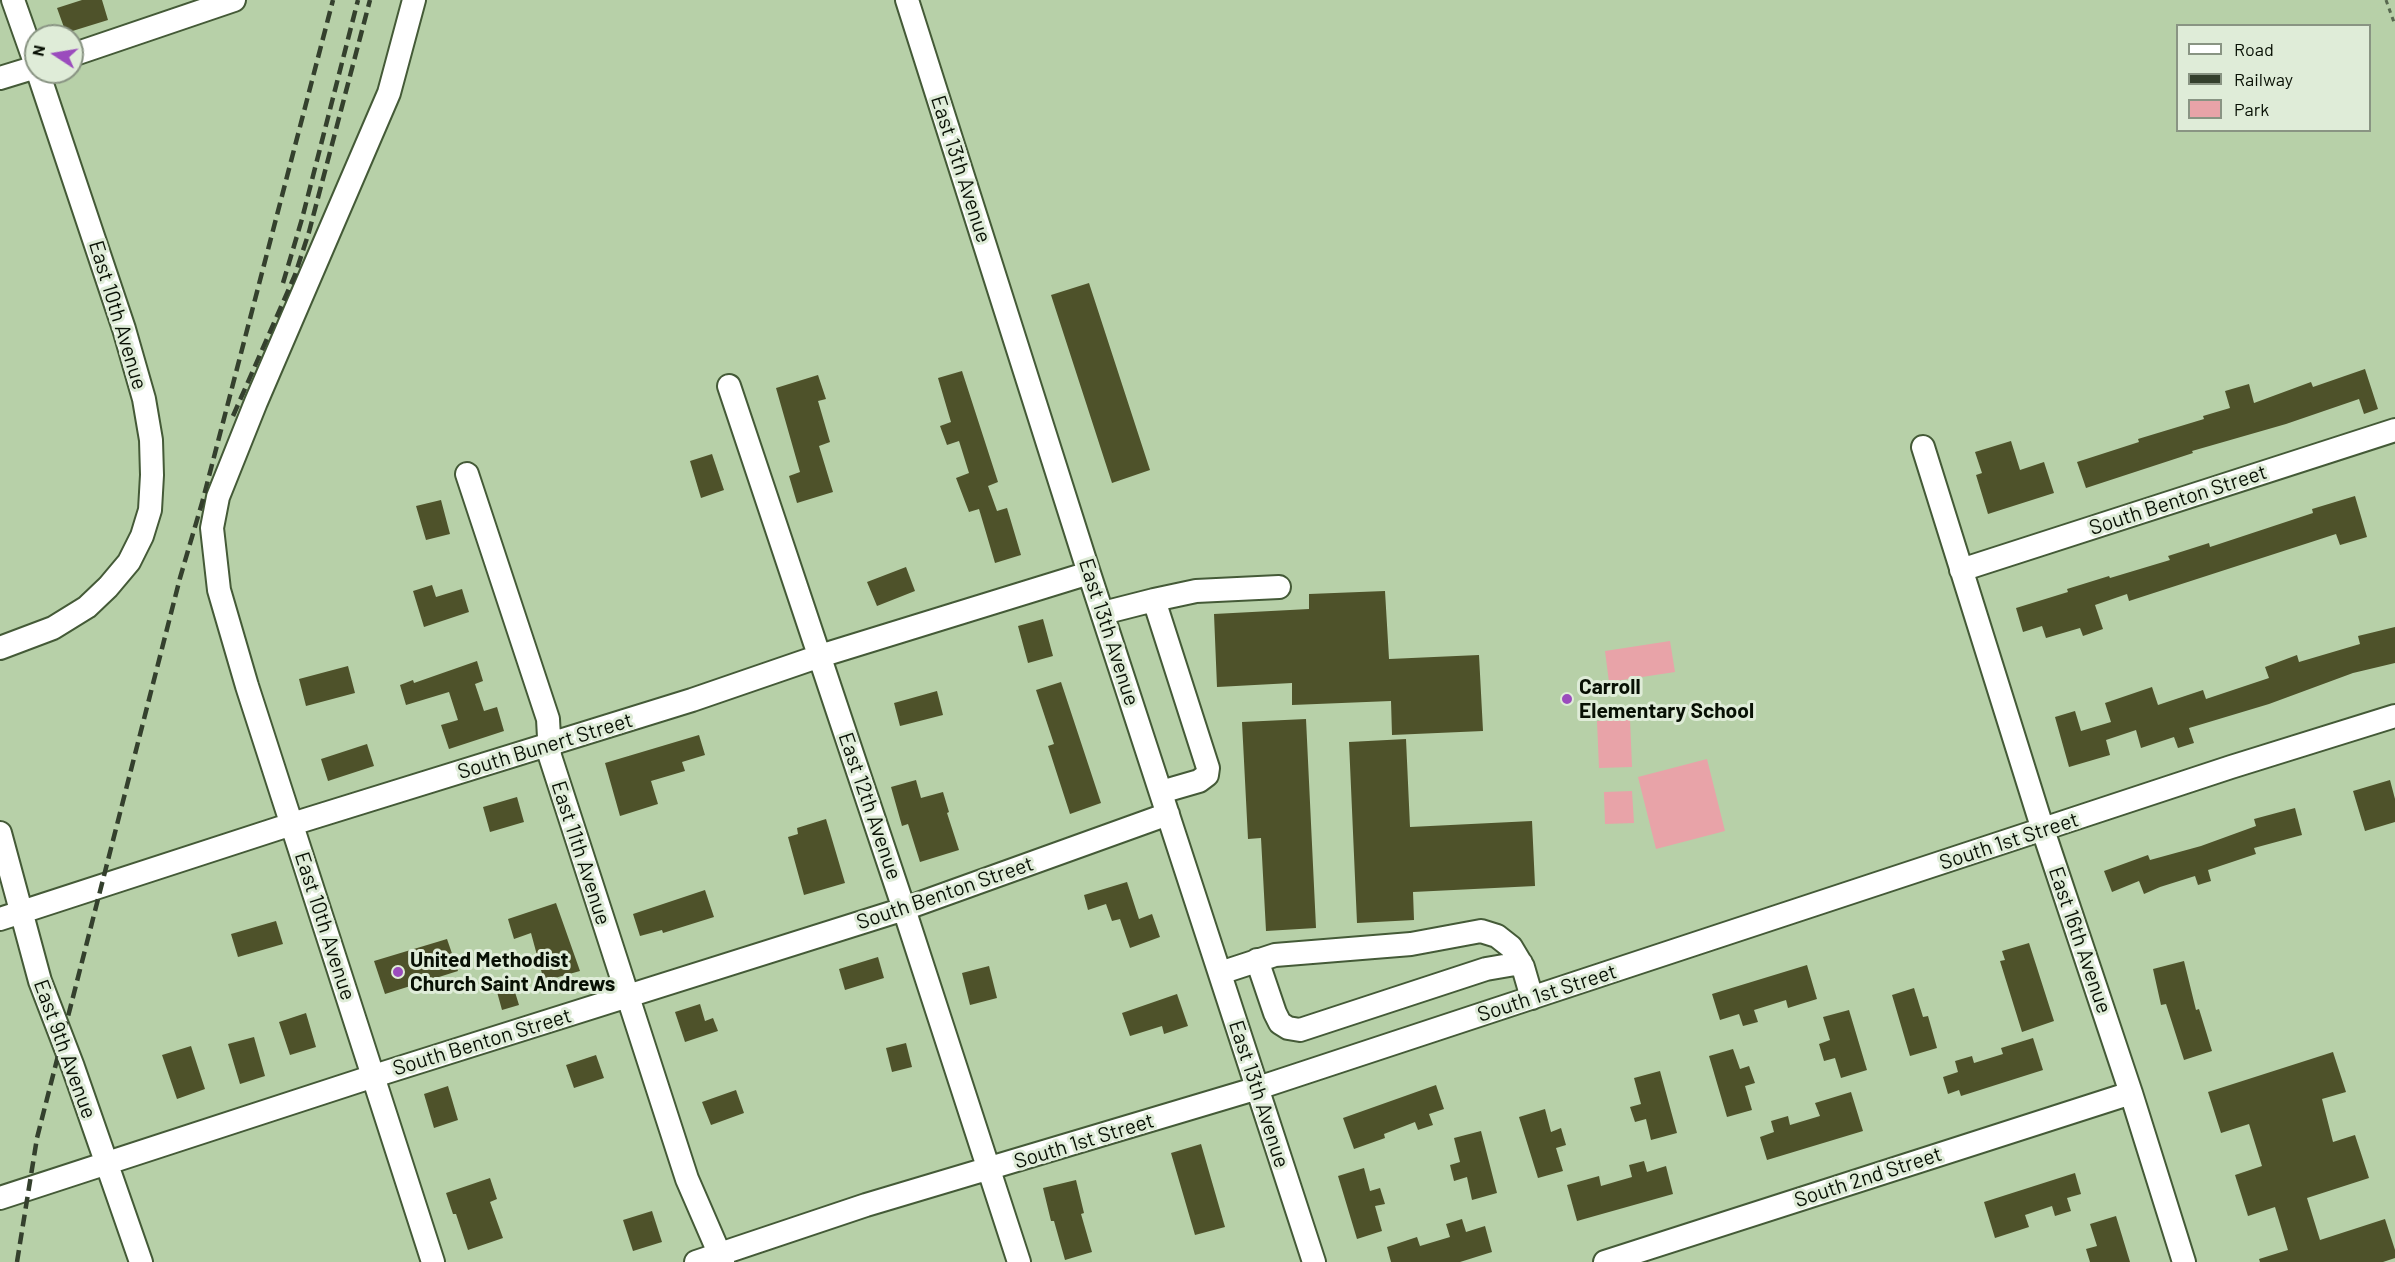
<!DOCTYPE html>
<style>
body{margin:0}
#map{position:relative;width:2395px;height:1262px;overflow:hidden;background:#b7d0a8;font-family:Barlow,sans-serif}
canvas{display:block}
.legend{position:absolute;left:2176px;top:24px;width:195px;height:108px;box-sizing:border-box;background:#dfecd8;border:2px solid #899483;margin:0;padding:8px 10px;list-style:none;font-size:18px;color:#081004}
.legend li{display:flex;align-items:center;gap:12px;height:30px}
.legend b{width:30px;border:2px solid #899483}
.north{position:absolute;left:24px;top:24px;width:60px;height:60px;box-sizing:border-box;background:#dfecd8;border:2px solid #899483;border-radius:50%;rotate:282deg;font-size:16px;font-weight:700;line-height:24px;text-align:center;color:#081004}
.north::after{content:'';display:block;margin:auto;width:21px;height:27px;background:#9b4cbd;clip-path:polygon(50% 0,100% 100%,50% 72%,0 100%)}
</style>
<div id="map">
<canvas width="2395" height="1262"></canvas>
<ul class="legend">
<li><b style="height:8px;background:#fff"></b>Road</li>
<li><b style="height:8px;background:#34402d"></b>Railway</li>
<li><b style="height:16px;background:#e8a3a8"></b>Park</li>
</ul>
<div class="north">N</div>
</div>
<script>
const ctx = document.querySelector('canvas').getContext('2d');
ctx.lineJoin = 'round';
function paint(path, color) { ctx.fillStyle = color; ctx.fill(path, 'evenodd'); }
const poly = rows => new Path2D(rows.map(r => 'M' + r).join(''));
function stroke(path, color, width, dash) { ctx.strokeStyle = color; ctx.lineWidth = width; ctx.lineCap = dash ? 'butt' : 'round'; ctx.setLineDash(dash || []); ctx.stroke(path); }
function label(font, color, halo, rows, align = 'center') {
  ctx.font = font + ' Barlow,sans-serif'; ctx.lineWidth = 6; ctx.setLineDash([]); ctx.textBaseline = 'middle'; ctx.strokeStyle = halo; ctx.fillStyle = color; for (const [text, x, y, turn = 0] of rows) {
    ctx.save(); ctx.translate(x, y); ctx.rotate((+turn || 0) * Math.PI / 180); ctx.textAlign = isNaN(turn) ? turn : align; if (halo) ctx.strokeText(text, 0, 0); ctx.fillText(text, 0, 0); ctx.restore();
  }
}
paint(poly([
 [1670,641,1675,672,1609,682,1605,651],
 [1630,719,1632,767,1599,768,1597,721],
 [1707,759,1725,831,1656,849,1638,777],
 [1632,791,1634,823,1605,824,1604,792]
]), '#e8a3a8');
paint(poly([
 [82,0,102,0,108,20,66,33,57,8],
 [1089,283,1150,470,1112,483,1051,295],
 [2365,369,2378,409,2364,414,2359,399,2286,424,2192,451,2193,453,2086,488,2077,462,2139,442,2138,439,2204,419,2203,416,2230,408,2225,391,2249,384,2254,403,2311,382,2313,387],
 [962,371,998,482,988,486,997,511,1007,508,1021,555,995,563,979,509,969,512,956,478,969,473,959,441,947,445,940,426,951,422,938,378],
 [818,375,826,399,818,401,830,442,819,446,833,492,797,503,789,476,800,472,776,388],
 [2011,441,2020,470,2044,462,2054,493,1988,514,1976,475,1982,473,1975,452],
 [712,454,724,490,701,498,690,461],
 [2355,496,2367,537,2340,545,2336,534,2129,601,2127,594,2095,605,2103,629,2083,636,2080,628,2046,638,2042,626,2023,632,2016,608,2068,592,2067,589,2109,576,2110,578,2170,560,2168,556,2209,543,2210,547,2313,513,2312,509],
 [441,500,450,534,426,540,416,506],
 [906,567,915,591,877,606,867,582],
 [432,585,436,597,462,589,469,612,424,627,413,591],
 [1385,591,1389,659,1479,655,1483,731,1392,735,1391,701,1292,705,1292,683,1217,687,1214,614,1309,609,1309,594],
 [1043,619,1053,656,1028,663,1018,626],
 [2395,627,2395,663,2353,673,2269,704,2189,728,2194,743,2178,748,2174,737,2141,748,2136,730,2106,740,2110,755,2069,767,2055,717,2075,711,2081,731,2111,722,2105,703,2152,687,2158,705,2203,690,2206,699,2269,678,2265,667,2297,655,2299,662,2360,644,2358,636],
 [477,661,483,681,475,684,484,711,497,707,504,731,449,749,441,725,458,720,449,692,406,705,400,685,413,680,414,683],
 [348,666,355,693,306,706,299,679],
 [1061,682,1101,803,1070,814,1048,746,1054,744,1036,690],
 [937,691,943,715,900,726,894,703],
 [1306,719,1316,928,1266,931,1261,838,1248,839,1242,722],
 [699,735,705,755,682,762,685,771,651,781,658,804,620,816,605,763],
 [1406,739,1410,827,1532,821,1535,886,1413,892,1414,920,1357,923,1349,742],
 [367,744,374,766,328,781,321,759],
 [916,780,921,798,943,792,949,812,947,813,959,850,920,862,908,824,902,826,891,787],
 [2390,780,2395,799,2395,822,2365,831,2353,791],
 [517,797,524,822,490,832,483,807],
 [2295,808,2302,835,2254,848,2256,854,2208,870,2211,881,2198,885,2195,876,2160,887,2144,894,2139,881,2112,892,2104,871,2148,855,2150,860,2201,846,2256,826,2254,819],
 [826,819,845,883,804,895,788,837,798,834,797,828],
 [1127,882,1139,919,1152,914,1160,937,1130,948,1120,919,1112,921,1106,904,1088,910,1084,895],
 [705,890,714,917,663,933,662,930,640,936,633,914],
 [556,903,580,971,544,981,531,933,514,939,508,919],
 [276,921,283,944,238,957,231,934],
 [447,939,458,971,385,994,374,961],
 [2029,943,2054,1021,2022,1032,2000,961,2005,960,2002,951],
 [878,957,884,978,845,990,839,969],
 [2184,961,2196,1010,2199,1009,2212,1051,2184,1060,2166,1004,2161,1005,2153,969],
 [1807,965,1817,999,1788,1008,1786,1000,1754,1010,1758,1022,1743,1026,1739,1014,1720,1020,1712,994],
 [989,966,997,998,970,1005,962,973],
 [510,976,519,1005,502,1010,494,981],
 [1914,988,1923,1017,1928,1016,1937,1048,1910,1056,1892,995],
 [1177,994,1188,1026,1164,1034,1162,1026,1130,1036,1122,1013],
 [700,1004,705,1021,713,1018,718,1031,685,1042,675,1012],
 [1849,1010,1867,1070,1841,1078,1835,1058,1824,1061,1819,1044,1830,1040,1823,1017],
 [306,1013,316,1047,290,1055,279,1022],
 [254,1037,265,1076,240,1084,228,1044],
 [2033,1038,2043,1070,1961,1096,1959,1090,1948,1094,1943,1077,1958,1072,1955,1061,1972,1056,1974,1063,2003,1054,2001,1048],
 [906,1043,912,1067,892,1072,886,1048],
 [191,1046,205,1089,177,1099,162,1055],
 [1733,1049,1740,1069,1749,1066,1755,1083,1745,1086,1752,1110,1727,1117,1709,1056],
 [2333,1052,2346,1092,2322,1099,2333,1142,2355,1135,2369,1178,2307,1198,2320,1240,2385,1219,2395,1250,2395,1258,2383,1262,2260,1262,2259,1259,2288,1250,2275,1207,2248,1216,2235,1175,2262,1166,2249,1124,2221,1133,2208,1092],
 [596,1055,604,1078,574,1088,566,1065],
 [1660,1071,1677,1133,1651,1140,1646,1119,1635,1122,1630,1107,1641,1104,1634,1078],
 [1436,1085,1444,1109,1429,1114,1433,1125,1418,1130,1415,1122,1384,1134,1385,1138,1354,1149,1343,1118],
 [448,1086,458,1120,434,1128,424,1094],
 [736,1090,744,1113,711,1125,702,1102],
 [1851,1092,1863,1131,1767,1160,1760,1137,1774,1132,1771,1121,1788,1116,1790,1125,1820,1116,1815,1103],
 [1545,1109,1551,1132,1561,1128,1566,1145,1556,1148,1563,1171,1538,1178,1519,1117],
 [1481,1131,1497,1193,1472,1200,1467,1177,1454,1181,1450,1165,1460,1162,1454,1138],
 [1201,1144,1225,1227,1195,1235,1171,1153],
 [1644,1161,1647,1172,1666,1166,1673,1194,1577,1221,1567,1185,1599,1176,1601,1186,1632,1177,1629,1165],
 [1364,1168,1370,1191,1380,1188,1385,1204,1375,1206,1382,1231,1357,1239,1338,1176],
 [2075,1173,2081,1194,2067,1198,2071,1211,2055,1216,2052,1206,2025,1215,2029,1227,1995,1238,1984,1202],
 [490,1178,497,1199,490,1202,503,1238,468,1250,456,1214,453,1214,446,1193],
 [1076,1180,1084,1213,1081,1214,1092,1252,1065,1260,1054,1221,1051,1221,1043,1188],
 [652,1211,662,1242,633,1251,623,1220],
 [2116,1216,2130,1262,2090,1262,2086,1249,2097,1246,2090,1224],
 [1462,1219,1466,1232,1485,1226,1492,1252,1460,1262,1391,1262,1387,1247,1417,1237,1420,1246,1450,1237,1446,1224]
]), '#4e522a');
const minor = poly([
 [13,0,36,65],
 [414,0,389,93,256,402,218,497,212,528,219,590,247,686,433,1262],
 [907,0,1089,573,1314,1262],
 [72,55,234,0],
 [0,78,36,67],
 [729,386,904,909,1019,1262],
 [1923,447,2043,830,2131,1093,2184,1262],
 [467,474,548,719,550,756,687,1179,723,1262],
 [1961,570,2395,430],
 [1154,600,1196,591,1279,587],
 [1103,613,1154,600,1208,768,1207,775,1199,781,1161,792],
 [0,648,53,628,87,607,108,587,129,562,142,536,150,510,152,475,151,440,144,399,124,329,38,72],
 [0,833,40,981,73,1067,141,1262],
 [0,919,292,824,692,700,820,656,1089,573],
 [1257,960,1275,1013,1280,1023,1288,1028,1300,1030,1486,969,1521,963],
 [1220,973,1275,955,1411,944,1481,931,1497,936,1511,947,1523,967,1532,998],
 [0,1198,374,1076,904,909,1168,814],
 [696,1262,866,1205,1258,1088,2231,767,2395,716],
 [1605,1262,2131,1093]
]);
stroke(minor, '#445a37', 26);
stroke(poly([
 [2386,0,2395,25]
]), '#58684f', 3, [4.5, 4.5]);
stroke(minor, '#fff', 22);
stroke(poly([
 [283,283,302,219,358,0],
 [233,416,295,275,309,232,370,0],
 [17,1262,37,1138,180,578,202,503,333,0]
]), '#34402d', 4.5, [12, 6]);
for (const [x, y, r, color] of [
 [1567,699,6,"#9b4cbd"],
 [398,972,6,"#9b4cbd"]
]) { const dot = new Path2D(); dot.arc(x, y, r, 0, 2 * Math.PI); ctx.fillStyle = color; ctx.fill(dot); stroke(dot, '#dfecd8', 2); }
label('21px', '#081004', '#dfecd8', [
 ["East 13th Avenue",961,169,72],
 ["East 10th Avenue",118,315,73],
 ["South Benton Street",2178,500,-18],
 ["East 13th Avenue",1109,632,72],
 ["South Bunert Street",545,746,-17],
 ["East 12th Avenue",870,806,71],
 ["South 1st Street",2009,841,-18],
 ["East 11th Avenue",581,853,72],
 ["South Benton Street",945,893,-19],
 ["East 10th Avenue",325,926,72],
 ["East 16th Avenue",2080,940,71],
 ["South 1st Street",1547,993,-18],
 ["South Benton Street",482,1042,-17],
 ["East 9th Avenue",65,1049,70],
 ["East 13th Avenue",1259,1094,72],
 ["South 1st Street",1084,1141,-17],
 ["South 2nd Street",1868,1177,-18]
]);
label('bold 21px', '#081004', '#dfecd8', [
 ["Carroll",1579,687],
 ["Elementary School",1579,711],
 ["United Methodist",410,960],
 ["Church Saint Andrews",410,984]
], 'left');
</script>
